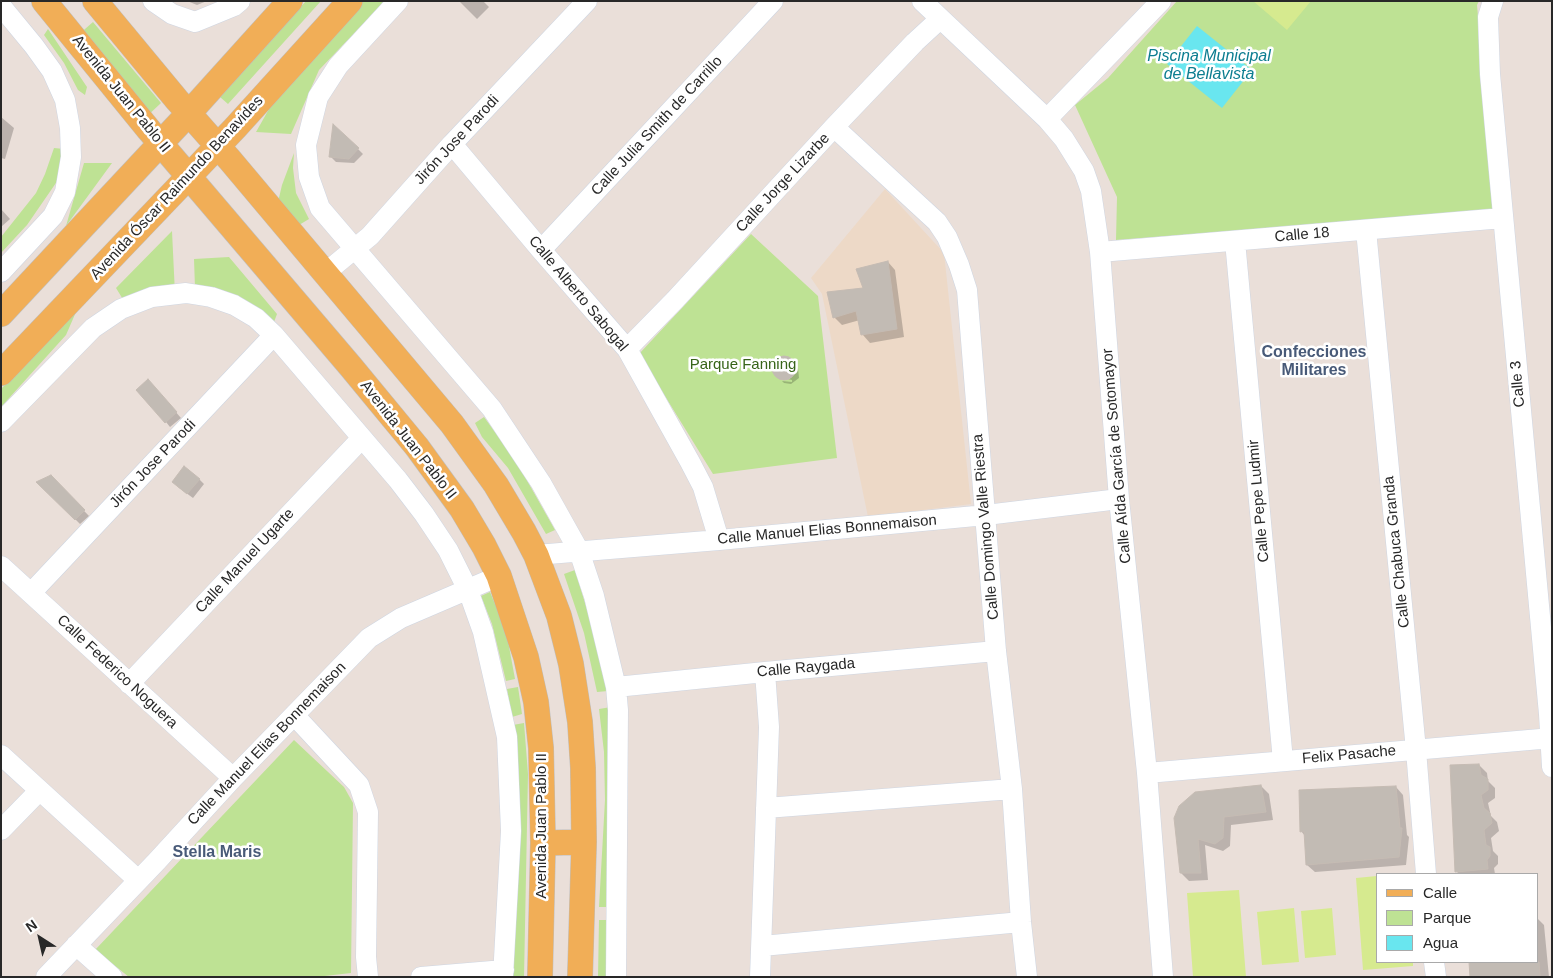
<!DOCTYPE html>
<meta charset="utf-8">
<style>
body{margin:0}
#map{position:relative;width:1553px;height:978px;overflow:hidden;background:#eadfd9;font-family:Arial,sans-serif}
canvas{display:block}
.frame{position:absolute;inset:0;border:2px solid #282828;pointer-events:none}
.legend{position:absolute;left:1376px;top:873px;width:162px;height:90px;box-sizing:border-box;background:#fff;border:1px solid #a9a9a9;margin:0;padding:6px 9px;list-style:none;font-size:15px;color:#282828}
.legend li{display:flex;align-items:center;gap:10px;height:25px}
.legend b{width:25px;border:1px solid #a9a9a9}
.north{position:absolute;left:15px;top:913px;width:50px;height:50px;-webkit-text-stroke:4px #fff;paint-order:stroke;rotate:325deg;font-size:14px;font-weight:700;line-height:20px;text-align:center;color:#282828}
.north::after{content:'';display:block;margin:auto;width:18px;height:22px;background:#282828;clip-path:polygon(50% 0,100% 100%,50% 72%,0 100%)}
</style>
<div id="map">
<canvas width="1553" height="978"></canvas>
<div class="frame"></div>
<ul class="legend">
<li><b style="height:6px;background:#f1ae57"></b>Calle</li>
<li><b style="height:14px;background:#bee294"></b>Parque</li>
<li><b style="height:14px;background:#69e6ef"></b>Agua</li>
</ul>
<div class="north">N</div>
</div>
<script>
const ctx = document.querySelector('canvas').getContext('2d');
ctx.lineJoin = 'round';
function paint(path, color) { ctx.fillStyle = color; ctx.fill(path, 'evenodd'); }
const poly = rows => new Path2D(rows.map(r => 'M' + r).join(''));
function stroke(path, color, width, dash) { ctx.strokeStyle = color; ctx.lineWidth = width; ctx.lineCap = dash ? 'butt' : 'round'; ctx.setLineDash(dash || []); ctx.stroke(path); }
function label(font, color, halo, rows, align = 'center') {
  ctx.font = font + ' Arial,sans-serif'; ctx.lineWidth = 5; ctx.setLineDash([]); ctx.textBaseline = 'middle'; ctx.strokeStyle = halo; ctx.fillStyle = color; for (const [text, x, y, turn = 0] of rows) {
    ctx.save(); ctx.translate(x, y); ctx.rotate((+turn || 0) * Math.PI / 180); ctx.textAlign = isNaN(turn) ? turn : align; if (halo) ctx.strokeText(text, 0, 0); ctx.fillText(text, 0, 0); ctx.restore();
  }
}
paint(poly([
 [885,189,944,253,971,504,868,517,822,294,811,278]
]), '#edd9c7');
paint(poly([
 [306,1,321,1,228,104,220,97],
 [364,1,385,1,319,70,291,134,256,132,273,102],
 [1177,1,1479,1,1477,5,1495,211,1116,240,1117,197,1075,105,1108,78],
 [93,22,161,103,144,119,77,36],
 [48,29,87,87,85,95,78,90,64,63,44,35],
 [54,148,64,149,58,180,27,225,1,253,1,237,36,193,45,174],
 [294,153,293,168,296,193,309,219,299,225,278,202,282,185],
 [84,163,112,163,66,226],
 [172,231,175,294,124,301,116,288],
 [751,234,818,296,837,458,713,474,639,354],
 [229,257,277,314,271,330,195,288,194,259],
 [76,312,66,335,1,407,1,389],
 [484,417,516,461,555,530,546,534,508,468,482,437,475,423],
 [575,570,593,629,608,691,597,692,584,633,564,574],
 [490,592,501,618,508,641,515,679,506,681,492,624,481,596],
 [518,687,522,714,512,717,507,689],
 [611,707,612,907,599,907,605,800,604,752,599,709],
 [524,723,528,774,524,977,513,977,518,774,513,725],
 [294,740,344,787,353,803,351,973,316,977,129,977,95,950],
 [599,920,612,920,610,977,598,977]
]), '#bee294');
paint(poly([
 [1253,1,1311,1,1287,30],
 [1377,876,1377,962,1413,962,1413,966,1363,970,1356,878],
 [1239,890,1246,977,1193,977,1187,893],
 [1294,908,1299,962,1262,965,1257,912],
 [1332,908,1336,955,1305,958,1301,911]
]), '#d6ea8f');
paint(poly([
 [1197,26,1252,70,1222,108,1167,64]
]), '#69e6ef');
paint(poly([
 [187,1,207,1,197,5],
 [459,1,483,1,489,7,477,19],
 [1,117,14,128,5,159,1,158],
 [358,149,363,154,354,163,336,162,331,157],
 [1,209,10,219,1,227],
 [888,262,895,270,904,337,870,343,863,335,860,320,842,325,834,317,864,290],
 [788,358,798,368,799,378,791,384,784,383,782,381,792,382,792,380,779,377,774,372,774,365,778,360],
 [153,386,181,418,170,427,166,422],
 [51,477,89,516,80,524,38,482],
 [199,479,204,484,193,498,178,487],
 [1479,765,1487,773,1488,781,1495,788,1495,798,1488,803,1491,816,1497,822,1499,831,1491,838,1493,851,1498,856,1498,864,1494,868,1495,874,1459,874,1457,872],
 [1261,786,1269,794,1273,820,1231,825,1230,846,1223,851,1205,845,1208,880,1189,881,1181,873,1195,793],
 [1396,787,1403,795,1407,835,1409,837,1406,865,1315,872,1307,865,1305,836,1301,831],
 [1537,918,1544,925,1549,977,1471,977,1470,962,1537,962]
]), '#0003');
const building = poly([
 [333,124,359,148,349,159,329,157,333,124],
 [888,261,897,329,861,335,856,311,833,318,827,292,863,288,856,269,888,261],
 '772 368a12 12 0 1 1 24 0a12 12 0 1 1-24 0Z',
 [148,379,177,412,165,423,136,390,148,379],
 [184,466,200,479,187,494,172,482,184,466],
 [51,475,85,510,75,520,36,482,51,475],
 [1479,764,1481,775,1488,779,1488,790,1481,795,1484,808,1490,813,1492,823,1484,830,1486,845,1490,847,1490,856,1487,860,1488,869,1455,872,1450,765,1479,764],
 [1261,785,1266,812,1224,817,1223,838,1215,844,1198,839,1201,873,1180,873,1174,818,1179,806,1195,792,1261,785],
 [1396,786,1400,828,1402,828,1399,857,1306,865,1304,831,1300,832,1299,790,1396,786],
 [1469,962,1539,962,1540,977,1470,977,1469,962]
]);
paint(building, '#c2bbb4');
stroke(building, '#c5bbb3', 1);
const minor = poly([
 [153,1,172,14,195,22,234,6,240,1],
 [398,1,338,66,318,97,306,145,309,177,320,208,492,409,541,483,579,551,594,596,616,687,618,710,616,977],
 [922,1,1047,119,1064,139,1084,171,1091,191,1100,252,1119,499,1147,773,1163,977],
 [1493,1,1488,17,1490,74,1549,714,1552,767],
 [1,6,34,46,52,71,65,100,70,128,71,157,65,192,53,216,1,272],
 [1047,119,1161,1],
 [834,127,937,222,947,237,959,265,967,290,996,651,1012,789,1021,922,1027,977],
 [452,144,541,250,627,349,690,462,703,487,719,540],
 [1366,230,1416,750,1426,874],
 [1235,241,1283,761],
 [541,250,773,1],
 [1100,252,1503,218],
 [324,274,370,236,452,144,587,1],
 [627,349,675,300,834,127,915,42,940,19],
 [1,422,93,328,121,309,152,297,186,293,211,297,234,305,256,318,274,335,398,480,424,514,448,550,468,590,483,632,507,737,511,831,503,977],
 [536,555,719,540,986,515,1119,499],
 [1,566,233,778],
 [31,593,274,335],
 [129,684,362,438],
 [616,687,765,672,996,651],
 [294,715,359,785,368,812,366,957,368,977],
 [1,755,138,880],
 [1147,773,1552,738],
 [766,808,1012,789],
 [1,830,39,791],
 [76,945,112,977],
 [762,946,1021,922],
 [1434,962,1436,977],
 [46,977,157,861,233,778,369,638,401,618,499,576],
 [421,977,504,970],
 [760,977,769,727,765,672]
]);
const major = poly([
 [44,1,149,130,351,367,417,447,462,509,484,546,499,576,526,657,536,702,541,748,543,843,540,977],
 [95,1,177,100,230,160,452,424,496,485,524,532,536,555,559,616,571,664,580,722,583,768,584,842,580,977],
 [1,314,189,113,290,1],
 [1,373,235,128,350,1],
 [543,843,584,842]
]);
stroke(minor, '#ced5e1', 21);
stroke(major, '#bebebe', 26);
stroke(minor, '#fff', 20);
stroke(major, '#f1ae57', 25);
label('15px', '#282828', '#fff', [
 ["Avenida Juan Pablo II",121,94,51],
 ["Calle Julia Smith de Carrillo",657,126,-47],
 ["Jirón Jose Parodi",457,140,-47],
 ["Calle Jorge Lizarbe",783,183,-47],
 ["Avenida Óscar Raimundo Benavides",177,188,-47],
 ["Calle 18",1302,235,-5],
 ["Calle Alberto Sabogal",578,294,50],
 ["Calle 3",1518,384,-95],
 ["Avenida Juan Pablo II",408,440,52],
 ["Calle Aída García de Sotomayor",1117,456,-95],
 ["Jirón Jose Parodi",153,464,-46],
 ["Calle Pepe Ludmir",1259,501,-95],
 ["Calle Domingo Valle Riestra",986,527,-95],
 ["Calle Manuel Elias Bonnemaison",827,530,-5],
 ["Calle Chabuca Granda",1397,552,-96],
 ["Calle Manuel Ugarte",245,561,-47],
 ["Calle Raygada",806,668,-5],
 ["Calle Federico Noguera",117,672,43],
 ["Calle Manuel Elias Bonnemaison",267,744,-46],
 ["Felix Pasache",1349,755,-5],
 ["Avenida Juan Pablo II",542,826,-90]
]);
label('15px', '#376418', '#fff', [
 ["Parque Fanning",743,365]
]);
label('italic 16px', '#0c7d90', '#fff', [
 ["Piscina Municipal",1209,57],
 ["de Bellavista",1209,75]
]);
label('bold 16px', '#485a78', '#fff', [
 ["Confecciones",1314,353],
 ["Militares",1314,371],
 ["Stella Maris",217,853]
]);
</script>
